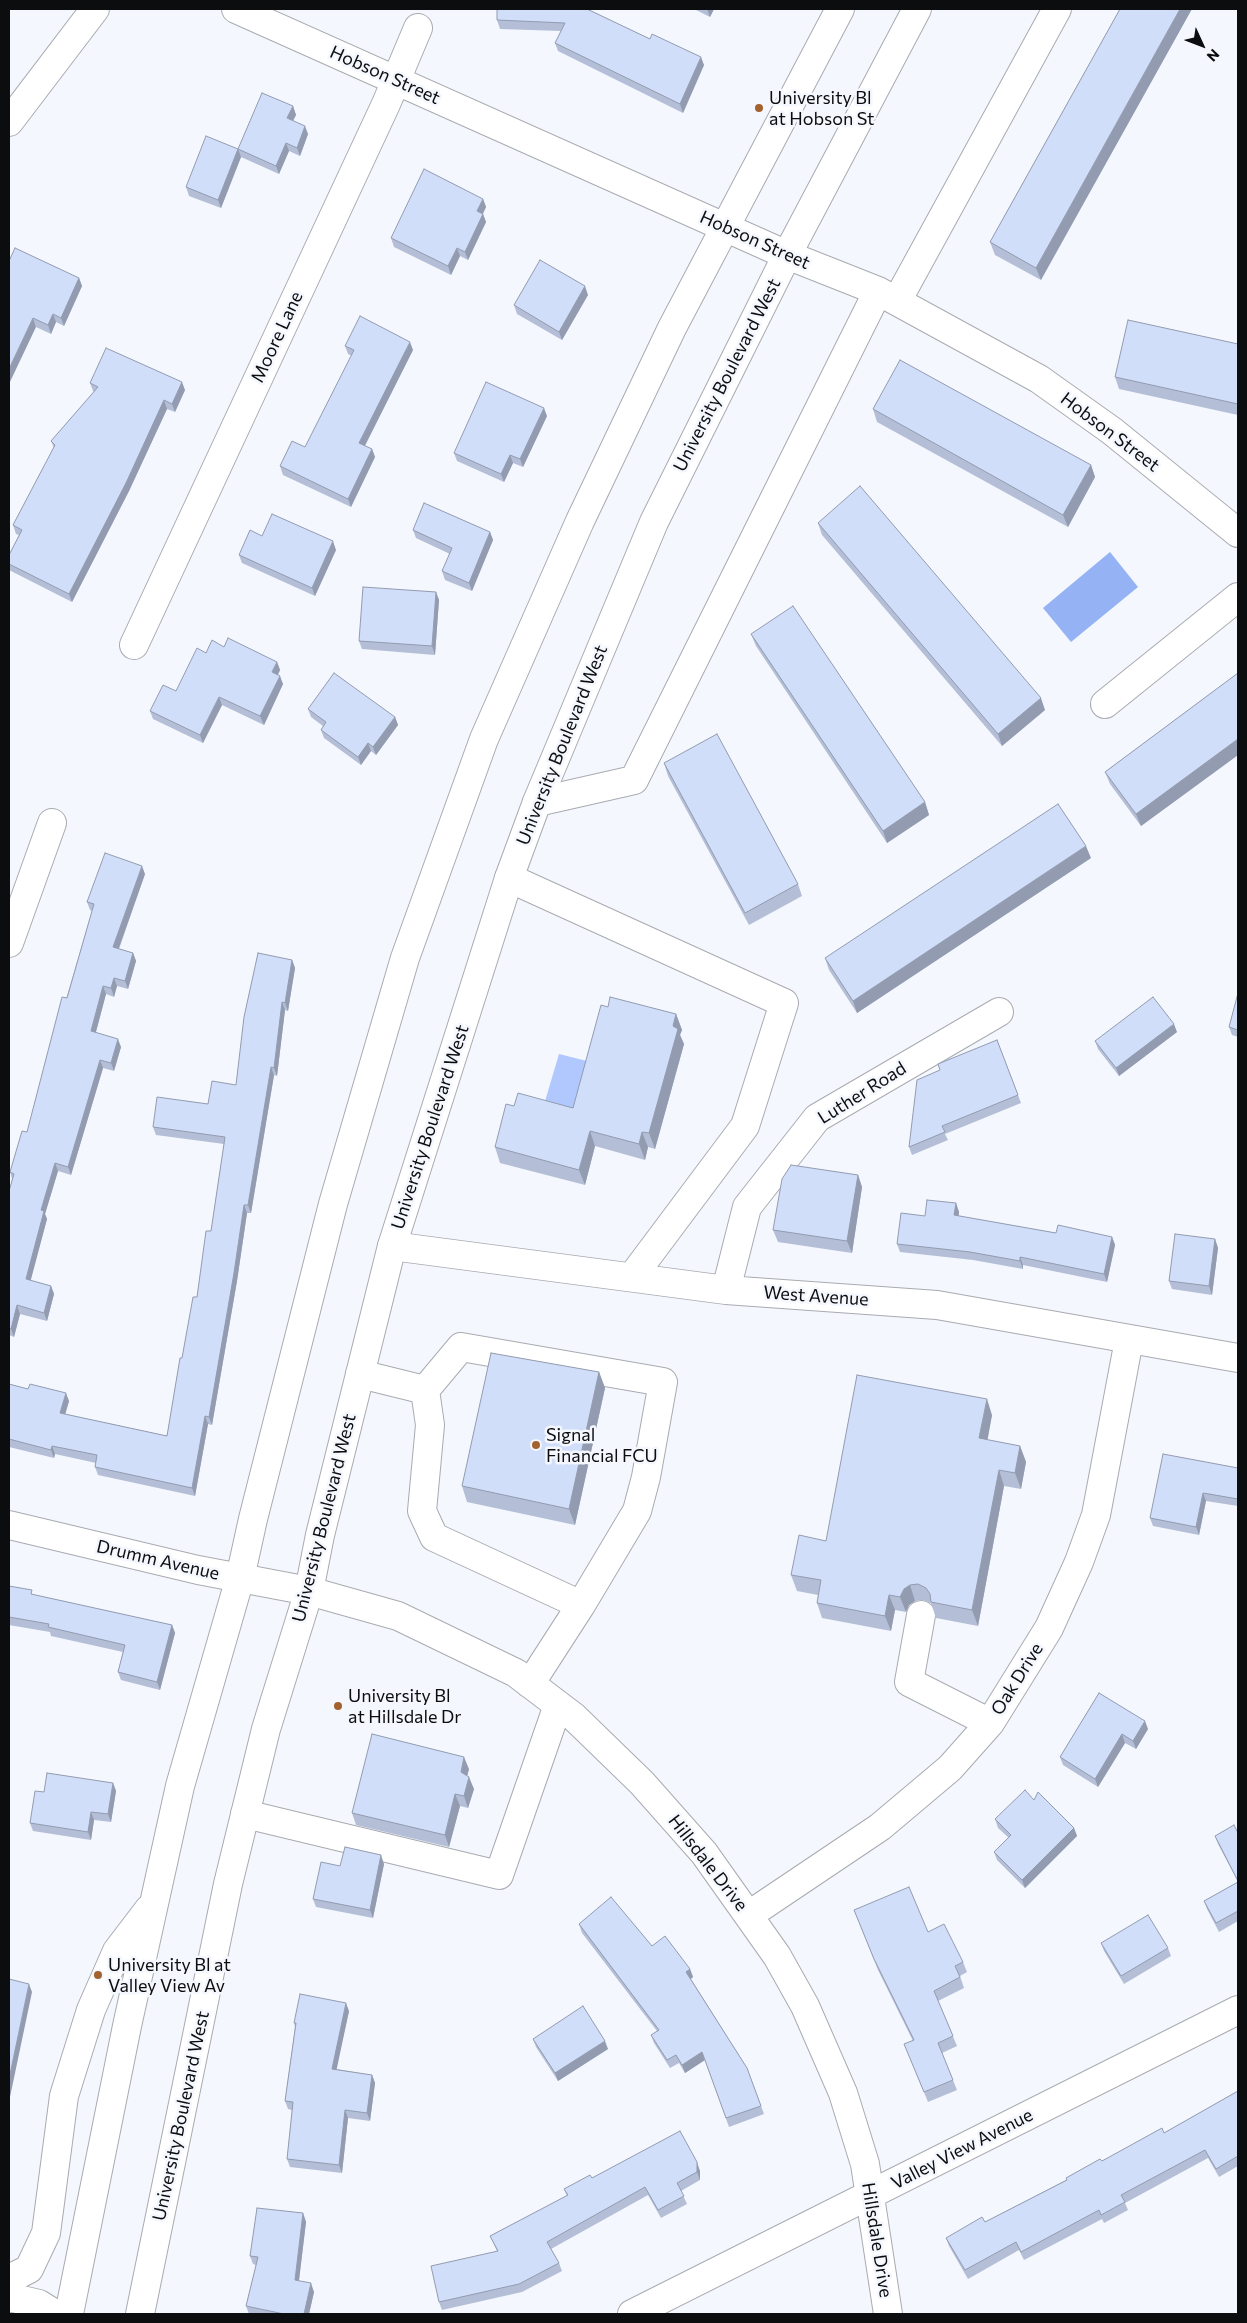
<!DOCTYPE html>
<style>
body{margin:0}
#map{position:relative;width:1247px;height:2323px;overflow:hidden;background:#f4f7fd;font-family:Commissioner,sans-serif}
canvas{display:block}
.frame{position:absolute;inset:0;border:10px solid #0c0d0f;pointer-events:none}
.north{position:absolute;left:1177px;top:20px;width:50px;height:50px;-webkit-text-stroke:4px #f4f7fd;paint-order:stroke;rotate:133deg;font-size:14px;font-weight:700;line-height:20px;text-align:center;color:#0c0d0f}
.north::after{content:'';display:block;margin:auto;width:18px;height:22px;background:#0c0d0f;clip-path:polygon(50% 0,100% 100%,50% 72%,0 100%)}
</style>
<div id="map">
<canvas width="1247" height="2323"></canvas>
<div class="frame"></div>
<div class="north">N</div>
</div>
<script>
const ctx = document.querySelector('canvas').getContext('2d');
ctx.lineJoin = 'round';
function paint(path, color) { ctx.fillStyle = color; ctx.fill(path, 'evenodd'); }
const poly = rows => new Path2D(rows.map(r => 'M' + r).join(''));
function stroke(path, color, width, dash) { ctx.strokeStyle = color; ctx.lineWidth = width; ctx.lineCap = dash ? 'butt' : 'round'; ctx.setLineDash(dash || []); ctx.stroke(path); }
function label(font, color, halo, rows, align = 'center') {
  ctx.font = font + ' Commissioner,sans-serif'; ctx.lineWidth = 5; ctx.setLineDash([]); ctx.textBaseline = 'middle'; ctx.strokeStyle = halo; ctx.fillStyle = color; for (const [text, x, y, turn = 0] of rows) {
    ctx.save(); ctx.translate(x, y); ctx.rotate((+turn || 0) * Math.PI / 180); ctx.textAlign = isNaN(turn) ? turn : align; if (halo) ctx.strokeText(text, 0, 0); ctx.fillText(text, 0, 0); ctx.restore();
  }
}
paint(poly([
 [559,1054,591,1062,577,1116,543,1108]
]), '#b0c8fd');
paint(poly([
 [1110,552,1138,587,1071,642,1043,608]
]), '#94b2f4');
const minor = poly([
 [236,9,787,255,878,291,1039,379,1112,431,1238,533],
 [9,122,95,9],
 [897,301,1057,9],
 [134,645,386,104,418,28],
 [1105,704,1238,597],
 [537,802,634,780,878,291],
 [509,878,784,1003,745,1126,632,1277],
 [9,943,52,823],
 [392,1246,726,1290,937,1305,1238,1358],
 [726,1290,747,1207,817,1118,999,1012],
 [360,1374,425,1390],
 [9,1525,198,1570,309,1591,398,1616,516,1673,574,1717,642,1783,704,1853,777,1956,805,2006,843,2093,865,2164,888,2314],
 [921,1615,909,1682,990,1723],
 [530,1684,581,1605,637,1511,646,1477,663,1382,461,1347,425,1390,430,1425,422,1511,434,1537,581,1605],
 [245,1814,499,1875,558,1705],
 [749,1915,880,1827,950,1768,990,1723,1049,1628,1079,1562,1096,1515,1129,1340],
 [9,2297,39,2304,55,2314],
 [632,2314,1238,2010]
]);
const major = poly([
 [9,2279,29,2269,46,2233,64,2096,91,2010,117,1951,149,1909],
 [69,2314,127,2026,180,1786,240,1578,253,1519,333,1204,405,958,484,739,580,521,672,328,840,9],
 [140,2314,228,1884,266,1729,309,1591,320,1535,392,1246,509,878,537,802,654,522,787,255,917,9]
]);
stroke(minor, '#a9abb1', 30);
stroke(major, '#a9abb1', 30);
stroke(minor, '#fff', 28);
stroke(major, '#fff', 28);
paint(poly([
 [587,9,704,65,683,113,558,51,555,43,561,31,500,29,497,20],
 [694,9,714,9,710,17],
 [1120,9,1041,280,995,255,990,242],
 [293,106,296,115,293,121,308,134,300,156,289,151,279,174,241,157,221,208,189,196,186,187,238,149],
 [483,199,486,207,483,214,486,222,468,260,460,256,451,275,394,247,391,238],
 [9,261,79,278,82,286,64,326,56,322,51,334,36,327],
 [588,295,562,340,517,314,514,305],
 [1238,344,1238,415,1119,389,1115,377],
 [345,346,413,350,365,446,372,449,375,457,351,507,283,475,280,466,305,447,352,356,348,354],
 [90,383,185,390,175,412,167,409,129,491,72,602,9,570,9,555,19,535,16,534,13,525,54,448,51,441,94,392,93,391],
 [873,409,1091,465,1095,477,1068,527,877,422],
 [547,416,523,467,513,463,504,482,457,461,454,453],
 [818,523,1045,710,1002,746,822,535],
 [413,530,490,532,493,540,472,591,445,580,442,571,450,554,416,538],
 [336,550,315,596,242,563,239,555],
 [436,592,439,600,435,655,362,649,359,641],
 [751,634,925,802,929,815,887,843,756,646],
 [224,647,277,662,280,670,278,675,283,684,264,725,222,705,203,743,153,719,150,711,176,691,206,653],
 [1238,673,1238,755,1141,826,1110,784,1105,772],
 [308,709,395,717,398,725,376,755,371,751,361,765,324,738,321,730,323,726,311,717],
 [664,763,798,884,802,896,749,925,668,776],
 [1091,858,857,1013,829,970,825,958],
 [145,874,119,949,133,953,136,961,128,989,117,986,114,997,106,994,96,1032,121,1047,114,1071,103,1068,71,1175,58,1171,45,1214,47,1219,30,1280,51,1286,54,1294,47,1321,20,1314,14,1337,9,1335,9,1191,12,1179,10,1172,27,1132,92,911,90,910,87,902],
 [292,960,295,968,288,1011,285,1010,277,1076,274,1075,251,1213,247,1213,237,1281,212,1425,208,1424,195,1496,98,1475,95,1467,96,1463,55,1454,54,1458,9,1447,9,1384,69,1401,65,1414,167,1436,182,1358,197,1297,211,1231,224,1144,156,1135,153,1127,208,1104,236,1085],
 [1238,993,1238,1037,1232,1035,1229,1027],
 [608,1007,676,1014,682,1030,680,1035,684,1044,655,1149,648,1147,645,1160,595,1146,585,1185,500,1163,495,1147,514,1106,573,1108],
 [1177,1032,1119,1076,1098,1049,1095,1041],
 [997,1040,1021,1103,945,1134,948,1140,912,1155,909,1147,940,1070],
 [858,1175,862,1187,852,1253,778,1242,773,1230],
 [956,1203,959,1212,958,1216,1056,1233,1112,1237,1115,1245,1107,1282,1023,1265,1023,1269,973,1260,900,1252,897,1244,925,1216],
 [1215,1239,1218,1248,1212,1295,1172,1289,1169,1281],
 [599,1372,605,1388,575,1525,467,1502,462,1486],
 [992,1415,987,1440,1020,1446,1026,1462,1021,1489,1004,1486,978,1626,936,1618,931,1603,923,1600,915,1601,909,1605,906,1612,895,1610,891,1631,822,1618,817,1603,818,1595,797,1591,791,1575,826,1541],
 [1238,1468,1238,1506,1206,1501,1199,1535,1153,1526,1150,1518],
 [9,1586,33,1595,172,1625,175,1633,160,1690,121,1680,118,1672,123,1652,51,1636,50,1632,9,1625],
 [1099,1693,1148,1729,1136,1749,1125,1743,1098,1787,1063,1765,1060,1757],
 [469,1769,467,1776,474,1789,468,1808,460,1806,449,1847,356,1825,352,1813],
 [113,1783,116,1791,111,1822,94,1820,91,1840,33,1831,30,1823,44,1792],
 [1034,1800,1074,1828,1077,1836,1025,1888,997,1860,994,1852,1009,1838,998,1828,995,1819],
 [1238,1833,1238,1921,1219,1932,1207,1909,1204,1901,1238,1882,1218,1844,1215,1836],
 [384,1864,373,1918,316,1907,313,1899,340,1866],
 [854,1910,928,1932,963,1962,967,1972,960,1976,964,1988,938,2001,957,2046,942,2053,957,2090,928,2102,904,2044,913,2041,878,1970],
 [579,1924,652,1946,690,1969,693,1977,691,1979,747,2068,764,2114,729,2127,705,2060,685,2073,679,2063,670,2068,654,2043,651,2035,657,2031,582,1933],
 [1101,1943,1168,1948,1171,1956,1124,1984,1104,1951],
 [349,2011,336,2069,372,2075,375,2083,370,2121,348,2118,342,2173,290,2167,287,2159,292,2110,288,2109,285,2101,295,2027,294,2023],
 [533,2039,608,2049,558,2081,536,2047],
 [1238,2091,1238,2166,1219,2177,1208,2158,1125,2203,1128,2210,1104,2223,1102,2219,1024,2260,1019,2250,968,2279,949,2246,946,2238,985,2222,1066,2180,1102,2161,1164,2133],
 [700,2171,700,2180,681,2191,687,2204,661,2218,648,2195,551,2249,559,2263,562,2271,522,2292,442,2310,439,2302,497,2251,490,2236,567,2196,564,2189,592,2178],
 [303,2213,306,2222,299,2281,314,2292,309,2314,249,2314,246,2306,256,2265,253,2264,250,2256]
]), '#b4bfd7');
paint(poly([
 [707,9,714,9,710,17],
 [1180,9,1192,9,1041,280,1036,268],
 [701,57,704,65,683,113,680,104],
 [293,106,296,115,290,126,287,118],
 [305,126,308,134,300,156,297,148],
 [286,143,289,151,279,174,276,166],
 [238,149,241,157,221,208,218,200],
 [483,199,486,207,480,219,477,211],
 [483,214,486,222,468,260,465,252],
 [457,248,460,256,451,275,448,266],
 [79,278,82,286,64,326,61,318],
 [585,286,588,295,562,340,559,332],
 [53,314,56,322,51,334,48,325],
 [33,318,36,327,9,384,9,369],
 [410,342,413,350,362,451,359,443],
 [182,382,185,390,175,412,172,404],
 [164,400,167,409,129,491,72,602,69,594],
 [544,408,547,416,523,467,520,459],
 [372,449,375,457,351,507,348,499],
 [510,455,513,463,504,482,501,474],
 [1091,465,1095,477,1068,527,1063,515],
 [490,532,493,540,472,591,469,583],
 [333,541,336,550,315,596,312,588],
 [436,592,439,600,435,655,432,646],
 [277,662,280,670,275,680,272,672],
 [280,676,283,684,264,725,260,716],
 [219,697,222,705,203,743,200,735],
 [1041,698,1045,710,1002,746,998,734],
 [395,717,398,725,376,755,373,747],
 [1238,739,1238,755,1141,826,1136,814],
 [368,743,371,751,361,765,358,757],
 [925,802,929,815,887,843,883,831],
 [1086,846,1091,858,857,1013,853,1001],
 [142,866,145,874,116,956,113,947],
 [133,953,136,961,128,989,125,981],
 [292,960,295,968,288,1011,285,1003],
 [114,978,117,986,114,997,111,988],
 [103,986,106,994,94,1039,91,1031],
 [282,1002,285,1010,277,1076,274,1068],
 [676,1014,682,1030,680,1035,684,1044,655,1149,649,1133],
 [1174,1024,1177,1032,1119,1076,1116,1068],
 [118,1039,121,1047,114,1071,111,1063],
 [100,1060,103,1068,71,1175,68,1167],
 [271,1067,274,1075,251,1213,248,1205],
 [590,1131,595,1146,585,1185,579,1170],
 [642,1132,648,1147,645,1160,639,1144],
 [55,1163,58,1171,45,1214,47,1219,29,1287,26,1279,41,1210],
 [858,1175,862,1187,852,1253,847,1241],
 [956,1203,959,1212,958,1224,954,1215],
 [244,1205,247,1213,237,1281,212,1425,209,1417],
 [1112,1237,1115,1245,1107,1282,1104,1274],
 [1215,1239,1218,1248,1212,1295,1209,1286],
 [1020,1257,1023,1265,1023,1269,1020,1261],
 [51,1286,54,1294,47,1321,44,1313],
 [17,1305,20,1314,14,1337,11,1329],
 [599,1372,605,1388,575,1525,569,1509],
 [66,1393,69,1401,63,1422,60,1413],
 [987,1399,992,1415,985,1454,979,1438],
 [205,1416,208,1424,195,1496,192,1488],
 [52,1446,55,1454,54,1458,51,1450],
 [1020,1446,1026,1462,1021,1489,1015,1473],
 [999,1470,1004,1486,978,1626,972,1610],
 [1203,1493,1206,1501,1199,1535,1196,1527],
 [910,1585,915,1601,909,1605,906,1612,900,1597,904,1589],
 [889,1595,895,1610,891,1631,885,1616],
 [172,1625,175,1633,160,1690,157,1682],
 [1145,1721,1148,1729,1136,1749,1133,1741],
 [1122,1734,1125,1743,1098,1787,1095,1779],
 [464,1757,469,1769,465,1784,461,1772],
 [469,1777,474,1789,468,1808,464,1796],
 [113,1783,116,1791,111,1822,108,1814],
 [455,1794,460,1806,449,1847,445,1835],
 [91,1812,94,1820,91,1840,88,1832],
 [1074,1828,1077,1836,1025,1888,1022,1880],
 [381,1855,384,1864,373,1918,370,1910],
 [690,1969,693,1977,689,1980,686,1972],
 [29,1984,32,1992,10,2097,9,2094,9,2079],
 [346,2003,349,2011,335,2077,332,2069],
 [605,2041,608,2049,558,2081,555,2073],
 [702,2052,705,2060,685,2073,682,2065],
 [372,2075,375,2083,370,2121,367,2113],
 [345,2110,348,2118,342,2173,339,2165],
 [697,2162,700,2171,700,2180,697,2172],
 [303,2213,306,2222,298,2288,295,2280],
 [311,2283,314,2292,309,2314,304,2314]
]), '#929baf');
const building = poly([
 [497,9,587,9,650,39,652,34,701,57,680,104,555,43,565,23,497,20,497,9],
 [1120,9,1180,9,1036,268,990,242,1120,9],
 [262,93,293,106,287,118,305,126,297,148,286,143,276,166,238,149,262,93],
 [206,136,238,149,218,200,186,187,206,136],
 [424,169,483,199,477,211,483,214,465,252,457,248,448,266,391,238,424,169],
 [15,248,79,278,61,318,53,314,48,325,33,318,9,369,9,261,15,248],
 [540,260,585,286,559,332,514,305,540,260],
 [360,316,410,342,359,443,372,449,348,499,280,466,292,441,305,447,354,350,345,346,360,316],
 [1128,320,1238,344,1238,404,1115,377,1128,320],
 [106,348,182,382,172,404,164,400,126,483,69,594,9,564,9,555,22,530,13,525,55,445,51,441,98,387,90,383,106,348],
 [900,360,1091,465,1063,515,873,409,900,360],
 [486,382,544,408,520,459,510,455,501,474,454,453,486,382],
 [860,486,1041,698,998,734,818,523,860,486],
 [424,503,490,532,469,583,442,571,452,548,413,530,424,503],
 [272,514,333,541,312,588,239,555,250,530,262,536,272,514],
 [363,587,436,592,432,646,359,641,363,587],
 [793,606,925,802,883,831,751,634,793,606],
 [228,638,277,662,272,672,280,676,260,716,219,697,200,735,150,711,163,685,176,691,197,648,206,653,212,640,224,647,228,638],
 [334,673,395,717,373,747,368,743,358,757,321,730,326,722,308,709,334,673],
 [1238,673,1238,739,1136,814,1105,772,1238,673],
 [717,734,798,884,745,913,664,763,717,734],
 [1058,804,1086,846,853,1001,825,958,1058,804],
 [105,853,142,866,113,947,133,953,125,981,114,978,111,988,103,986,91,1031,118,1039,111,1063,100,1060,68,1167,55,1163,41,1210,44,1211,26,1279,51,1286,44,1313,17,1305,11,1329,9,1328,9,1191,14,1174,10,1172,22,1131,27,1132,62,997,67,998,94,904,87,902,105,853],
 [258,953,292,960,285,1003,282,1002,274,1068,271,1067,248,1205,244,1205,234,1273,209,1417,205,1416,192,1488,95,1467,97,1455,52,1446,51,1450,9,1439,9,1384,28,1389,30,1384,66,1393,60,1413,167,1436,180,1358,182,1358,193,1297,197,1297,206,1231,211,1231,225,1137,153,1127,157,1097,208,1104,212,1081,236,1085,244,1017,258,953],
 [1238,993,1238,1030,1229,1027,1238,993],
 [610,997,676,1014,673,1026,678,1029,649,1133,642,1132,639,1144,590,1131,579,1170,495,1147,506,1104,514,1106,518,1093,573,1108,601,1005,608,1007,610,997],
 [1153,997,1174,1024,1116,1068,1095,1041,1153,997],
 [997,1040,1018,1095,942,1126,945,1132,909,1147,917,1080,940,1070,938,1064,997,1040],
 [791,1165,858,1175,847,1241,773,1230,782,1179,791,1165],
 [927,1200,956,1203,954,1215,1056,1233,1058,1225,1112,1237,1104,1274,1020,1257,1020,1261,970,1252,897,1244,901,1213,925,1216,927,1200],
 [1175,1234,1215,1239,1209,1286,1169,1281,1175,1234],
 [491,1353,599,1372,569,1509,462,1486,491,1353],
 [857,1375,987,1399,979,1438,1020,1446,1015,1473,999,1470,972,1610,931,1602,930,1594,926,1588,918,1584,910,1585,904,1589,900,1597,889,1595,885,1616,817,1603,821,1580,791,1575,799,1535,826,1541,857,1375],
 [1163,1454,1238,1468,1238,1499,1203,1493,1196,1527,1150,1518,1163,1454],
 [9,1586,32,1590,31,1594,172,1625,157,1682,118,1672,125,1645,48,1627,49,1624,9,1617,9,1586],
 [1099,1693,1145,1721,1133,1741,1122,1734,1095,1779,1060,1757,1099,1693],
 [372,1734,464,1757,461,1772,469,1777,464,1796,455,1794,445,1835,352,1813,372,1734],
 [47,1773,113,1783,108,1814,91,1812,88,1832,30,1823,35,1791,44,1792,47,1773],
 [1025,1790,1034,1800,1038,1792,1074,1828,1022,1880,994,1852,1011,1835,995,1819,1025,1790],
 [1234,1825,1238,1833,1238,1881,1215,1836,1234,1825],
 [345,1847,381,1855,370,1910,313,1899,321,1862,340,1866,345,1847],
 [1238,1882,1238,1911,1216,1923,1204,1901,1238,1882],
 [909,1887,928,1932,944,1924,963,1962,955,1966,960,1977,934,1991,953,2036,938,2043,953,2080,924,2092,904,2044,914,2040,874,1959,854,1910,909,1887],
 [611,1897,652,1946,665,1936,690,1969,686,1972,747,2068,761,2106,726,2118,702,2052,682,2065,676,2055,667,2060,651,2035,659,2030,579,1924,611,1897],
 [1148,1915,1168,1948,1121,1976,1101,1943,1148,1915],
 [9,1979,29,1984,9,2079,9,1979],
 [300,1994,346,2003,332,2069,372,2075,367,2113,345,2110,339,2165,287,2159,293,2102,285,2101,296,2023,294,2023,300,1994],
 [583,2006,605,2041,555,2073,533,2039,583,2006],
 [1238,2091,1238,2156,1216,2169,1205,2150,1121,2195,1125,2202,1101,2215,1099,2210,1021,2252,1016,2242,965,2270,946,2238,982,2217,985,2222,1067,2180,1066,2178,1100,2159,1102,2161,1162,2128,1164,2133,1238,2091],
 [680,2131,697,2162,697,2172,677,2183,684,2196,658,2210,645,2187,547,2242,559,2263,519,2284,439,2302,431,2266,498,2251,490,2236,568,2195,564,2189,590,2175,592,2178,680,2131],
 [257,2208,303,2213,295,2280,311,2283,304,2314,284,2314,246,2306,258,2257,250,2256,257,2208]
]);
paint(building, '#d1defa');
stroke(building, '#929baf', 1);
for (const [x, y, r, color] of [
 [759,108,5,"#a3612e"],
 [536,1445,5,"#a3612e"],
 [338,1706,5,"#a3612e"],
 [98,1975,5,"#a3612e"]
]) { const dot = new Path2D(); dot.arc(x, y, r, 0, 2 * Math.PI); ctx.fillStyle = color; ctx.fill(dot); stroke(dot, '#f4f7fd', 2); }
label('18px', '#0c0d0f', '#f4f7fd', [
 ["Hobson Street",385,75,24],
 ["Hobson Street",755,240,24],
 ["Moore Lane",277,337,-65],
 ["University Boulevard West",727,375,-63],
 ["Hobson Street",1110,432,37],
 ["University Boulevard West",562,745,-68],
 ["Luther Road",862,1093,-32],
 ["University Boulevard West",430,1127,-72],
 ["West Avenue",816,1296,4],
 ["University Boulevard West",324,1518,-76],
 ["Drumm Avenue",158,1560,13],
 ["Oak Drive",1017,1679,-58],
 ["Hillsdale Drive",708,1863,52],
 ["University Boulevard West",181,2116,-78],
 ["Valley View Avenue",962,2149,-27],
 ["Hillsdale Drive",877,2240,81]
]);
label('18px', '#0c0d0f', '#f4f7fd', [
 ["University Bl",769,98],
 ["at Hobson St",769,119],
 ["Signal",546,1435],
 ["Financial FCU",546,1456],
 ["University Bl",348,1696],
 ["at Hillsdale Dr",348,1717],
 ["University Bl at",108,1965],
 ["Valley View Av",108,1986]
], 'left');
</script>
